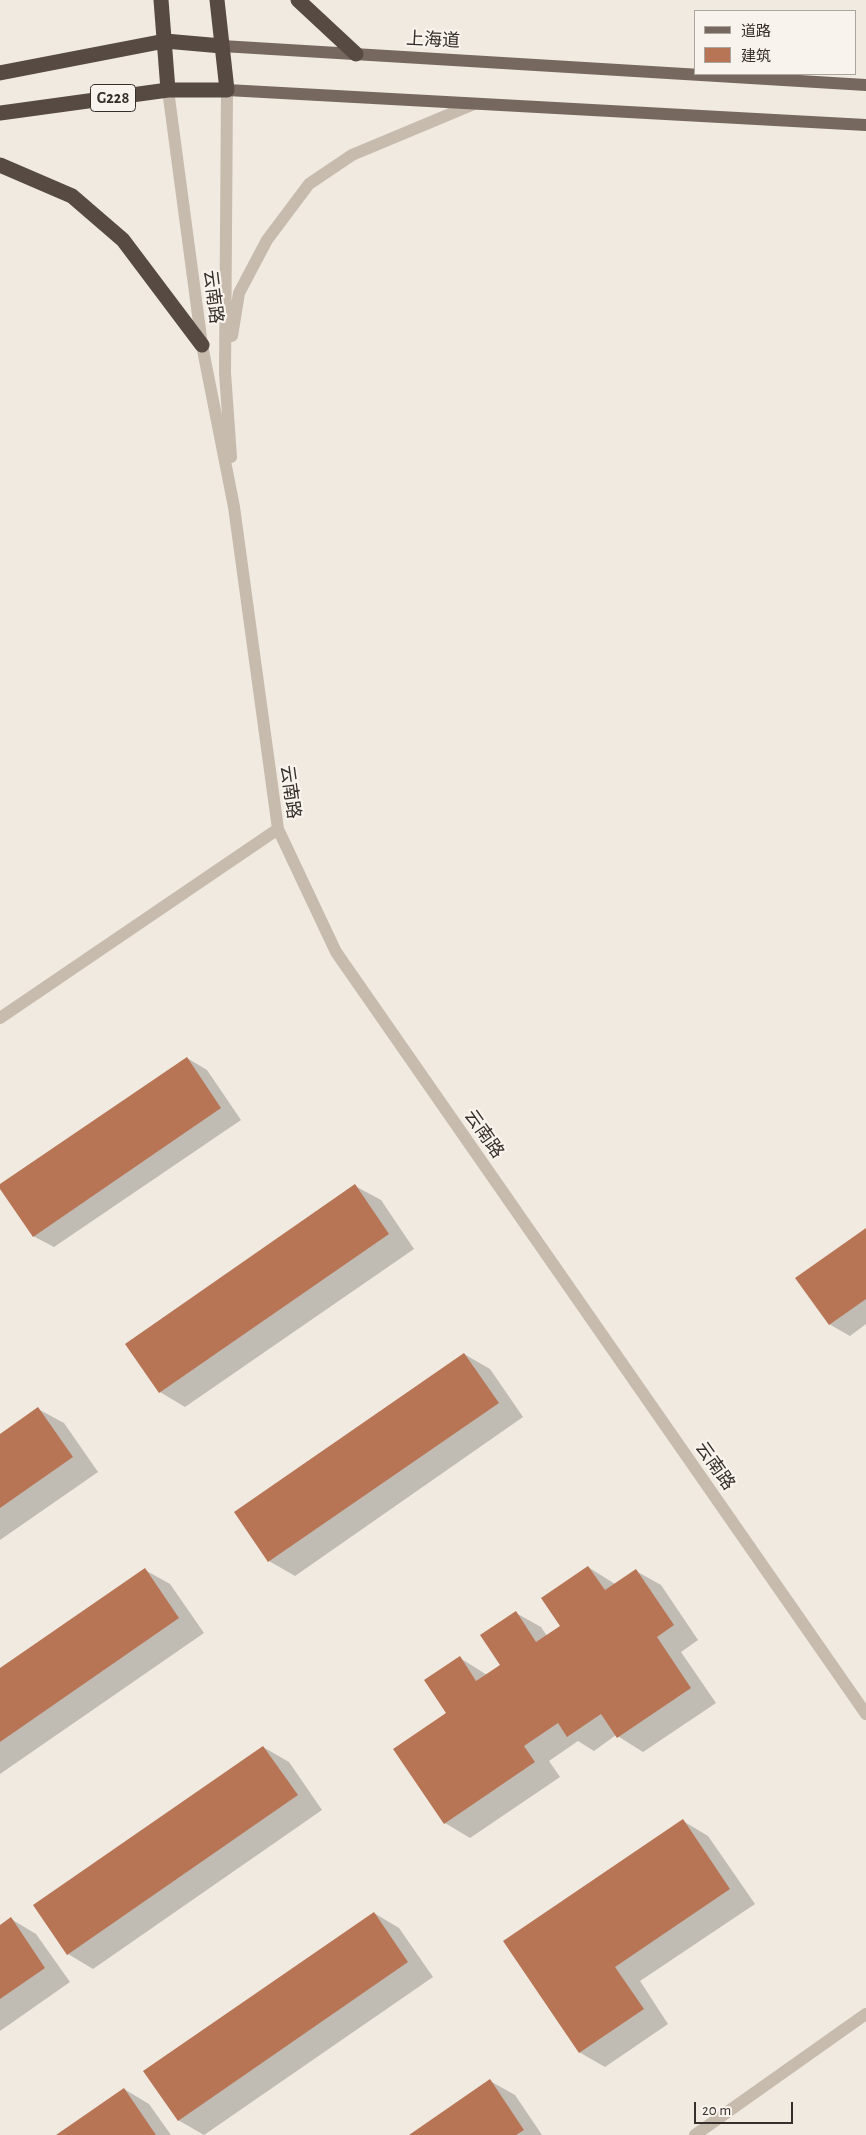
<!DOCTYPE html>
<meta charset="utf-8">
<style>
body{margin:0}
#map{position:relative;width:866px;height:2135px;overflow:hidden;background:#f0eae0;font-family:"Alegreya Sans","Noto Sans SC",sans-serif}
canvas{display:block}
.legend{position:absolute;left:694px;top:10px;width:162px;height:65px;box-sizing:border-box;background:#f8f3ec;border:1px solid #aaa59f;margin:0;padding:6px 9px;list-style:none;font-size:15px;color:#362f2b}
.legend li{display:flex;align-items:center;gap:10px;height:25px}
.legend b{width:25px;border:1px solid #aaa59f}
.scale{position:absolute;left:694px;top:2102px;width:99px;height:22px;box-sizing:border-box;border:2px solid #362f2b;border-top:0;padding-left:6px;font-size:15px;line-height:18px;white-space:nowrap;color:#362f2b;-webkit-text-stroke:4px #f8f3ec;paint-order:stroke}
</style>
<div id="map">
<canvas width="866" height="2135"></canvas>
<ul class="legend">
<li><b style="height:6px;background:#76685e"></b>道路</li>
<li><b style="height:14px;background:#b87556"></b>建筑</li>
</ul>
<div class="scale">20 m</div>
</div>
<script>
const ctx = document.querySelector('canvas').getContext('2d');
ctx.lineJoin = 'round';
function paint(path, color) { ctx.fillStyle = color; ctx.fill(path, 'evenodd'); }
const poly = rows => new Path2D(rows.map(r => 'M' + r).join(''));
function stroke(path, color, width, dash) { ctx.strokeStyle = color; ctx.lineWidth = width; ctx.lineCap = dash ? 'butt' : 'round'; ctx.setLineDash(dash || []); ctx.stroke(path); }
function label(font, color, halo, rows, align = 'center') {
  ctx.font = font + ' "Alegreya Sans","Noto Sans SC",sans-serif'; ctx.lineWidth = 4.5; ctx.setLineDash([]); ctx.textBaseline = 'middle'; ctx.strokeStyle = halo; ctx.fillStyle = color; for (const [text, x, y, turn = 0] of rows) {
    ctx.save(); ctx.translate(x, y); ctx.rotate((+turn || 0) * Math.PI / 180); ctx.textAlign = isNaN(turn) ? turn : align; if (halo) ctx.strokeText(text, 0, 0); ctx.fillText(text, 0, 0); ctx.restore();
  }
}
paint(poly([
 [187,1058,207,1070,241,1120,54,1247,33,1236,0,1186],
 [355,1186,381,1200,414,1249,185,1407,160,1392,126,1344],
 [866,1229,866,1324,850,1336,829,1324],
 [464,1354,490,1369,523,1417,295,1576,269,1561],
 [38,1409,64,1423,98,1472,0,1540,0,1435],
 [588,1567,615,1584,636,1571,661,1585,698,1640,681,1652,716,1703,643,1752,616,1735,594,1751,578,1741,549,1761,560,1777,470,1838,445,1823,448,1713,460,1658,487,1675,502,1665,516,1613,541,1627,547,1636,562,1626],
 [145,1570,170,1584,204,1633,0,1774,0,1670],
 [263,1747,289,1762,322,1810,93,1969,68,1954],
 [683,1821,708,1836,755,1904,640,1981,668,2024,605,2067,579,2052,505,1941],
 [374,1913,399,1928,433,1977,204,2135,178,2120],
 [11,1919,36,1934,70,1982,0,2031,0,1926],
 [490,2081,515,2095,542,2135,411,2135],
 [124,2089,149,2104,171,2135,58,2135]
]), '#0003');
paint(poly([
 [187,1057,221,1108,33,1237,0,1189,0,1184],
 [355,1184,389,1234,159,1393,125,1344],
 [866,1228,866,1299,829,1325,795,1278],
 [464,1353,499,1403,268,1562,234,1512],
 [38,1407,73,1457,0,1508,0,1434],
 [588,1566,605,1590,636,1569,674,1625,657,1637,691,1688,617,1738,601,1714,567,1737,558,1723,524,1746,535,1762,444,1824,393,1749,446,1713,424,1680,460,1656,476,1681,500,1665,480,1635,516,1611,536,1642,560,1626,541,1598],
 [145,1568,179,1618,0,1742,0,1668],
 [263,1746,298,1795,67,1955,33,1905],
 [683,1819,730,1889,615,1967,644,2009,579,2053,503,1941],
 [374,1912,408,1962,178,2121,143,2071],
 [11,1917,45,1968,0,1999,0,1925],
 [490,2079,524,2130,516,2135,409,2135],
 [124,2088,156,2135,56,2135]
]), '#b87556');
stroke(poly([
 [168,90,202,345,234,507,278,829,336,952,866,1714],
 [227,90,225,373,231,457],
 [232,336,239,293,267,240,309,184,352,155,474,104],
 [0,1018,278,829],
 [695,2135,866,2014]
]), '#c7bbad', 12);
stroke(poly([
 [222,46,866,85],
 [227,90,866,125]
]), '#76685e', 12);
stroke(poly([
 [161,0,168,90],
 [298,0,356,54],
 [0,73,165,41,222,46],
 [0,113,168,90,227,90,217,0],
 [0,165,72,196,123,240,202,345]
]), '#564a43', 15);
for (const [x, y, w] of [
 [113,98,45]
]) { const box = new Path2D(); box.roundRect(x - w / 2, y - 13.5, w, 27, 4); ctx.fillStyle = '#f8f3ec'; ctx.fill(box); stroke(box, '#362f2b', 1); }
label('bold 16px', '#362f2b', null, [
 ["G228",113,98]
]);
label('18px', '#362f2b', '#f8f3ec', [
 ["上海道",433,40,3],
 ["云南路",213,297,83],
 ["云南路",290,792,82],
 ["云南路",484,1134,55],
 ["云南路",715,1466,55]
]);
</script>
